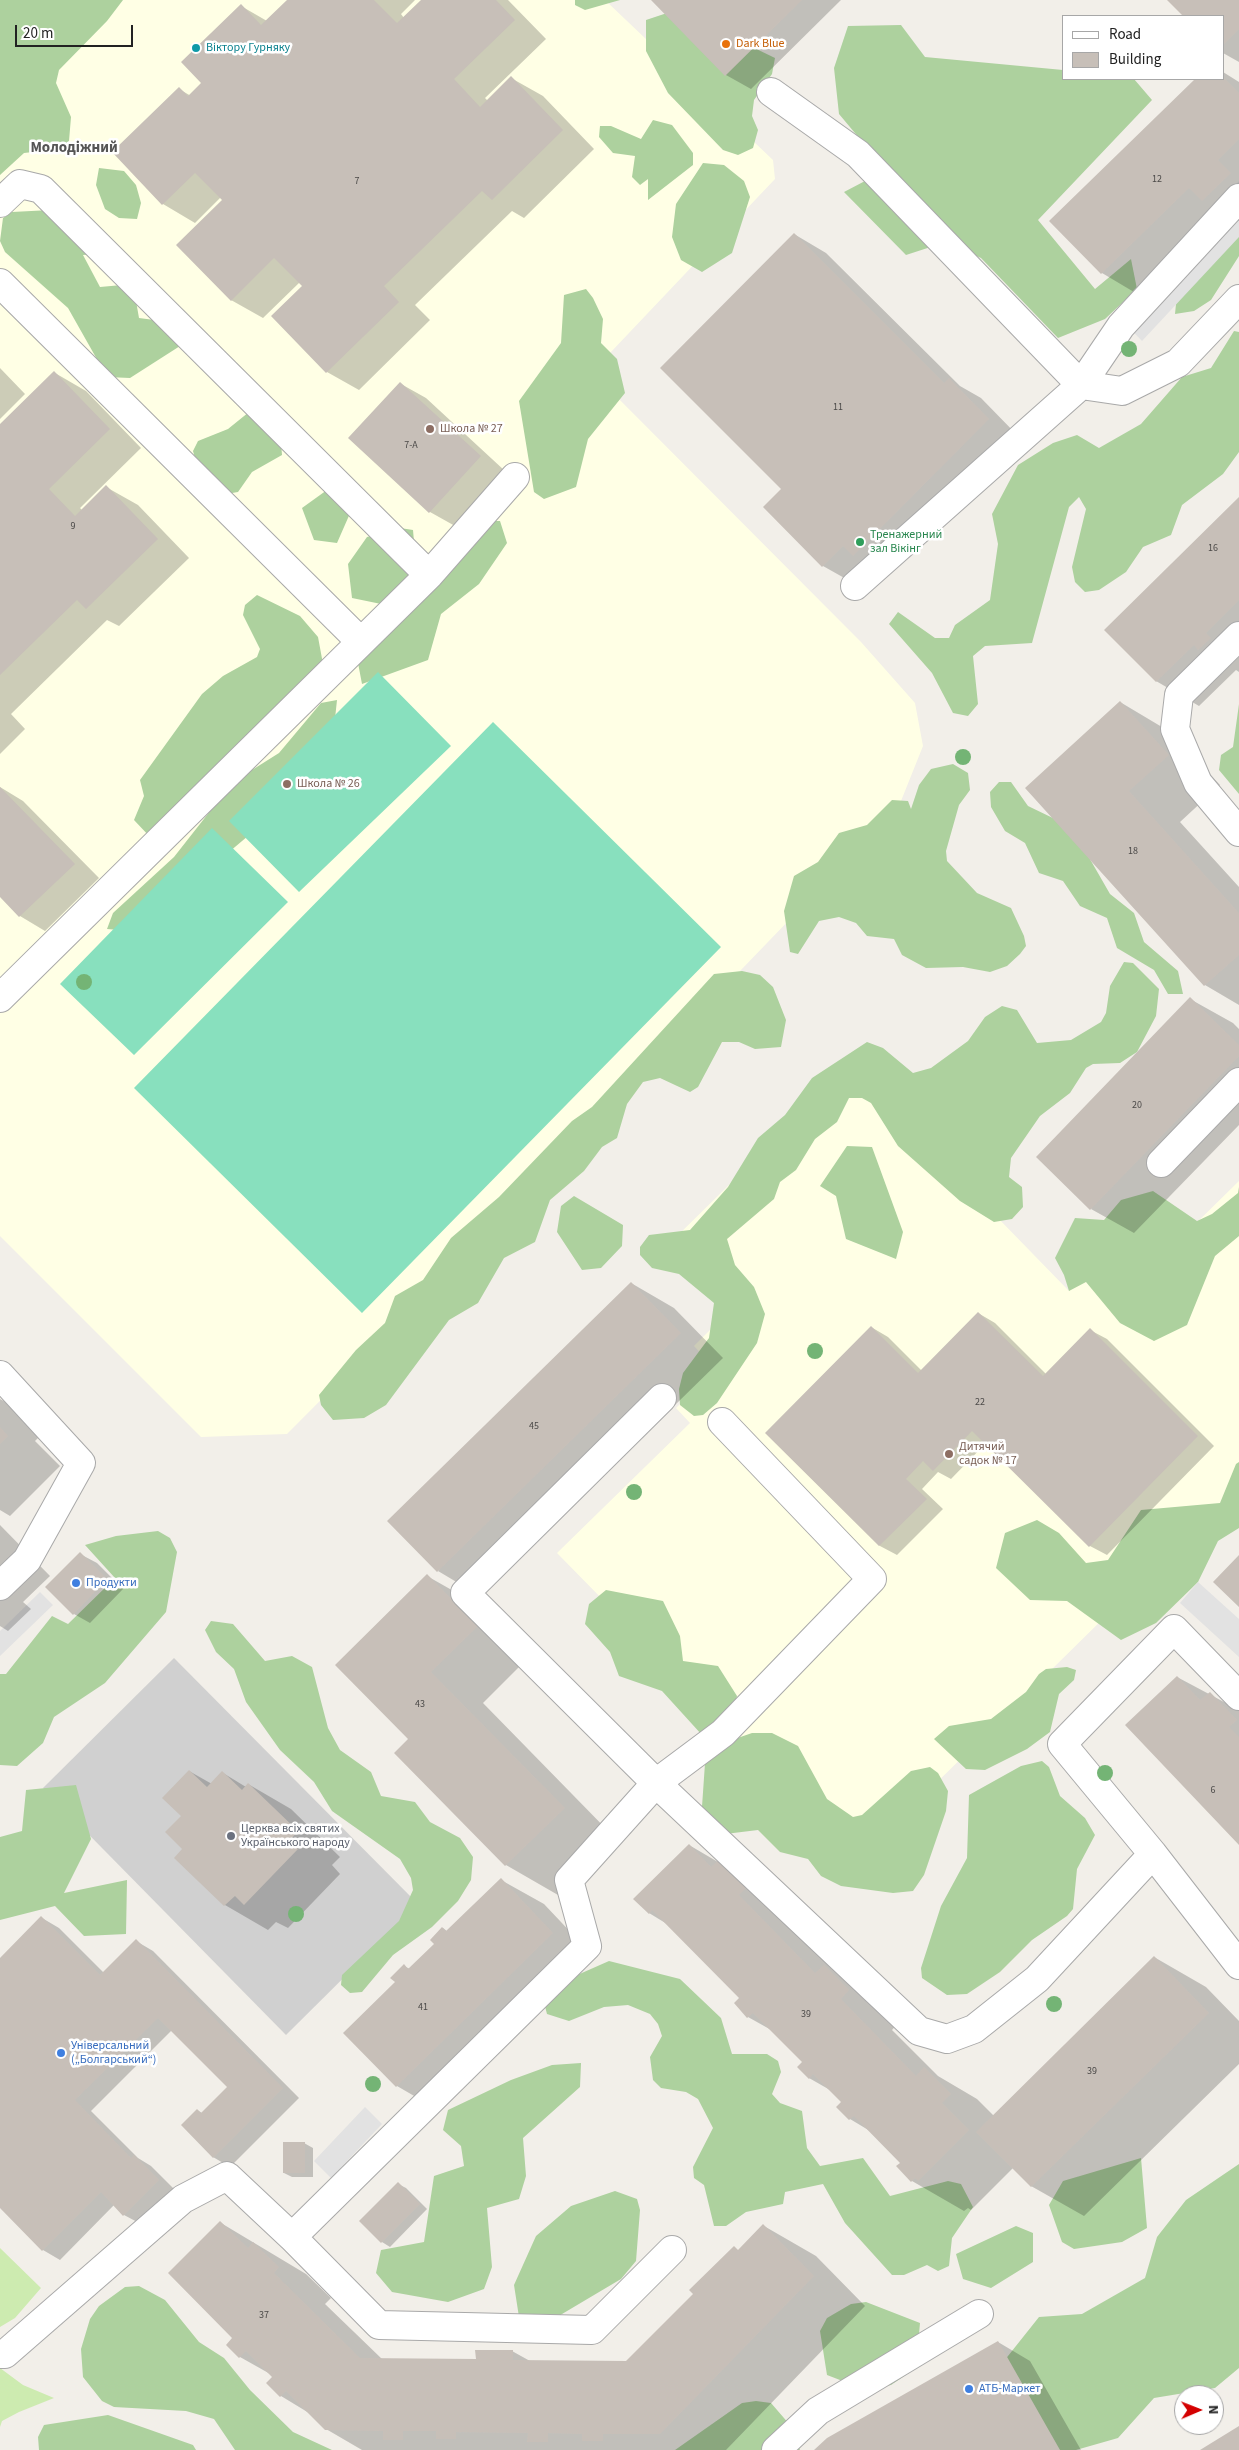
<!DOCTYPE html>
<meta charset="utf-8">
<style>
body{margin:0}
#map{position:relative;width:1239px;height:2450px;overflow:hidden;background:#f2efe9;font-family:"Source Sans 3",sans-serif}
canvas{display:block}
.legend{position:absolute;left:1062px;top:15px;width:162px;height:65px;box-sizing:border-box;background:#fff;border:1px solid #a7a7a7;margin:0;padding:6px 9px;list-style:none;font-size:15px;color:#222}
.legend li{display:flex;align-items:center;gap:10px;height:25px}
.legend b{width:25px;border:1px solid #a7a7a7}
.north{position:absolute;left:1174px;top:2385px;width:50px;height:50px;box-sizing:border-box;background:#fff;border:1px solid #a7a7a7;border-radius:50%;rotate:89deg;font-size:14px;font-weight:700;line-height:20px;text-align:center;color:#222}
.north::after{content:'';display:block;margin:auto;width:18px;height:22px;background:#d40000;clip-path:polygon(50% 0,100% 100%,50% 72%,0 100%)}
.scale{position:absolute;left:15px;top:25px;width:118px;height:22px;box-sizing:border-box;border:2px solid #222;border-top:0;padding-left:6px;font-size:15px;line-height:18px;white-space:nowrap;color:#222;-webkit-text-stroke:4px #fff;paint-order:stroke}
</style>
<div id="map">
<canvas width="1239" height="2450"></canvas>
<ul class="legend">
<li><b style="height:6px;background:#fff"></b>Road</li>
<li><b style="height:14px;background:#c7bfb8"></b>Building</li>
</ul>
<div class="north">N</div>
<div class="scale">20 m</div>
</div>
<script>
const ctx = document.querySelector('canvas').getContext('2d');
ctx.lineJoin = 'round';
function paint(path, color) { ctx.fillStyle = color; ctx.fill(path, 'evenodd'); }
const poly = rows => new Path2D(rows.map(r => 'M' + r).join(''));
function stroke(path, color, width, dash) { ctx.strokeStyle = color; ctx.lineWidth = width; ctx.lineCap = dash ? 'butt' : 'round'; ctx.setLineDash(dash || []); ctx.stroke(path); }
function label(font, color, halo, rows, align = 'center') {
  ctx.font = font + ' "Source Sans 3",sans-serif'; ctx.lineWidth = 5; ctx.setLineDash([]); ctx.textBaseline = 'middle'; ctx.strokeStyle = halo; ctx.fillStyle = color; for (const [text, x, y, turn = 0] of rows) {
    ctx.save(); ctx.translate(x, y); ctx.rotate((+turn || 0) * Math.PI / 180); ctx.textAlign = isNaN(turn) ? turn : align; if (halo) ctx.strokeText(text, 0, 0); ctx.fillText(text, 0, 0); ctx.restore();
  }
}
paint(poly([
 [113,0,605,0,773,160,775,179,592,372,861,642,915,703,923,746,899,806,502,1218,287,1434,201,1437,0,1236,0,113],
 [850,1066,1069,1291,1093,1267,1122,1296,1239,1181,1239,1485,858,1860,557,1553,690,1423,676,1408,716,1369,694,1346,733,1307,670,1243]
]), '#ffffe5');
paint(poly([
 [174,1658,418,1904,286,2035,43,1788]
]), '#d0d0d0');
paint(poly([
 [0,2248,41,2288,15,2318,0,2327],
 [0,2368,23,2385,54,2398,19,2412,2,2421,0,2427]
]), '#cdebb0');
paint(poly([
 [0,0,123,0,107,21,59,70,56,83,71,117,69,141,60,149,24,153,0,175],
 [575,0,620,0,585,10,575,5],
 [676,10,775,58,772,74,754,100,752,116,758,130,753,148,738,155,723,150,668,93,646,51,646,20],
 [901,25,925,57,1063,70,1063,79,1134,79,1152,100,1038,220,1095,289,1131,259,1137,289,1105,319,1058,338,981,258,946,242,906,255,844,192,886,170,839,114,834,68,848,26],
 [653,120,672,125,693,153,693,165,648,200,648,179,640,185,632,177,635,156,613,153,599,137,600,126,611,126,641,139],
 [703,163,724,165,744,181,750,197,732,253,702,272,681,260,672,237,676,204],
 [99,168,124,171,136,185,141,203,137,219,119,218,105,209,96,185],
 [70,209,95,254,83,255,100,287,133,284,139,318,162,321,180,346,130,378,107,377,68,308,5,252,0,241,3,218,12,212],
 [1239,235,1239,256,1211,300,1194,311,1175,314,1179,274],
 [586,289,593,298,603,319,601,343,617,359,625,393,588,439,576,487,544,499,534,492,519,401,561,343,564,295],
 [1234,331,1239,332,1239,452,1223,474,1182,505,1171,535,1143,547,1126,572,1099,590,1085,592,1075,582,1072,567,1086,509,1079,497,1069,507,1032,643,985,646,973,656,978,704,968,716,953,713,932,673,889,624,898,612,935,638,949,638,955,625,990,600,998,544,992,514,1018,465,1053,443,1077,435,1099,448,1141,424,1182,377,1211,368],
 [254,408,279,419,282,455,252,472,238,492,226,494,199,472,193,451,198,441,228,429],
 [327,490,355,502,337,543,314,540,302,508],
 [489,521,500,521,507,543,479,584,441,614,428,660,362,684,358,663,386,605,352,598,348,564,367,537,400,528,413,530,415,553,424,559,439,544],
 [257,595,300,616,318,637,323,664,151,838,134,820,144,796,140,780,202,694,223,676,257,657,260,649,243,615,245,605],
 [337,700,334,728,261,825,216,863,143,932,107,929,113,913,174,857,233,782,279,753,321,703],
 [1239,704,1239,794,1219,770,1221,755,1233,747],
 [953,764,968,773,970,790,959,805,946,851,947,861,977,893,1011,908,1024,936,1026,946,1020,954,1007,966,990,972,963,967,926,968,902,955,894,939,867,936,856,923,839,917,819,921,798,954,790,952,784,911,794,876,818,862,839,833,867,825,892,800,908,801,911,809,919,785,931,769],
 [999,782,1011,782,1028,806,1057,820,1083,847,1110,894,1134,913,1144,942,1178,971,1183,994,1168,994,1154,970,1117,948,1107,918,1080,906,1063,881,1039,873,1025,843,1005,831,991,807,990,792],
 [1124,962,1133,963,1159,989,1156,1016,1137,1052,1120,1063,1093,1064,1086,1068,1070,1093,1040,1116,1011,1158,1009,1177,1022,1187,1023,1207,1012,1219,994,1222,960,1201,898,1146,871,1103,862,1098,849,1098,837,1122,815,1139,796,1170,780,1182,774,1199,727,1239,735,1265,754,1287,765,1314,757,1343,717,1403,703,1415,694,1416,680,1405,679,1389,683,1373,709,1338,714,1303,679,1274,652,1268,640,1255,640,1247,649,1235,690,1230,728,1187,758,1138,785,1115,812,1078,867,1042,883,1048,913,1073,931,1068,968,1041,985,1017,1002,1006,1017,1010,1037,1043,1071,1040,1101,1022,1106,1013,1110,986],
 [742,971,760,975,773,987,786,1020,781,1047,755,1049,739,1042,722,1042,698,1087,690,1092,660,1078,643,1082,627,1104,617,1138,602,1147,584,1171,550,1200,535,1242,504,1258,478,1303,449,1320,386,1405,364,1418,333,1420,321,1405,319,1395,356,1350,385,1323,395,1296,423,1280,451,1238,499,1197,572,1121,592,1107,714,974],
 [847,1146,872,1147,903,1232,896,1259,846,1239,836,1196,820,1186],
 [1239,1187,1239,1236,1215,1256,1187,1325,1154,1341,1120,1323,1086,1282,1069,1291,1064,1275,1055,1258,1075,1218,1104,1220,1121,1200,1153,1191,1197,1221,1212,1214,1238,1193],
 [574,1196,623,1225,622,1246,601,1268,582,1270,557,1232,561,1206],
 [1239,1462,1239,1528,1218,1541,1198,1582,1156,1623,1121,1640,1067,1601,1030,1600,996,1568,1005,1533,1037,1520,1059,1533,1086,1563,1108,1560,1141,1510,1220,1503,1236,1464],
 [158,1531,170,1538,177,1552,166,1612,105,1683,54,1717,43,1743,17,1766,0,1765,0,1674,6,1674,52,1616,68,1624,115,1578,85,1545,116,1536],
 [606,1590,663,1601,680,1636,683,1661,718,1666,737,1696,732,1719,702,1735,662,1691,619,1676,610,1652,585,1624,589,1604],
 [211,1621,233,1624,265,1661,292,1656,312,1667,328,1728,340,1750,371,1772,381,1796,415,1802,430,1822,460,1838,473,1857,471,1880,458,1901,432,1927,393,1955,362,1992,350,1993,341,1985,342,1975,399,1921,413,1890,411,1878,400,1859,332,1811,314,1782,280,1750,246,1702,234,1669,216,1652,205,1630],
 [1067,1667,1076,1670,1074,1680,1059,1694,1050,1732,1027,1749,985,1770,966,1769,934,1739,949,1726,991,1719,1026,1692,1039,1674,1046,1669],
 [752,1733,772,1733,798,1746,827,1799,853,1817,862,1815,911,1771,930,1767,938,1773,948,1791,946,1811,924,1875,913,1891,893,1893,841,1886,821,1876,808,1859,780,1852,758,1830,717,1835,701,1821,706,1749],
 [1042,1761,1049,1767,1060,1796,1085,1818,1095,1835,1077,1869,1073,1909,1067,1916,1032,1940,1000,1972,967,1994,947,1995,922,1978,921,1968,941,1906,967,1858,969,1795,1021,1766],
 [76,1785,91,1839,64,1893,127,1880,126,1934,84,1936,55,1906,0,1920,0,1837,22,1831,26,1790],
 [609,1961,680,1979,721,2018,732,2054,767,2054,778,2061,781,2072,772,2094,780,2103,802,2111,807,2148,820,2166,863,2158,890,2196,948,2181,961,2184,973,2207,952,2238,949,2266,938,2271,927,2265,904,2275,892,2275,845,2223,823,2184,785,2192,783,2204,746,2212,726,2226,714,2226,704,2185,694,2178,693,2167,713,2128,698,2099,686,2092,661,2088,653,2080,650,2057,662,2036,658,2024,650,2014,628,2005,604,2007,569,2021,547,2014,541,1991],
 [581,2063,580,2087,523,2138,526,2176,519,2199,487,2208,492,2267,484,2289,448,2302,392,2292,376,2273,381,2250,424,2242,434,2176,464,2166,461,2146,443,2130,448,2110,511,2080,552,2065],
 [1141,2158,1147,2228,1122,2242,1074,2249,1062,2242,1049,2205,1063,2181],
 [1239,2164,1239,2368,1215,2388,1154,2398,1118,2438,1076,2450,1055,2450,1004,2361,1039,2317,1082,2314,1145,2278,1157,2237,1186,2200],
 [615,2191,637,2199,640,2210,636,2261,621,2279,557,2317,519,2317,514,2285,536,2236,571,2206],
 [1016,2226,1033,2233,1033,2262,991,2288,963,2279,956,2254],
 [139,2286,165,2300,199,2342,224,2358,250,2390,293,2432,332,2450,235,2450,214,2419,186,2411,114,2407,102,2401,83,2377,81,2349,90,2319,99,2306,125,2287],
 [866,2302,920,2323,919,2334,925,2362,891,2385,866,2390,827,2375,820,2331,827,2318,851,2304],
 [756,2401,771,2403,790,2425,800,2450,675,2450,742,2403],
 [108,2415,193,2445,196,2450,39,2450,38,2437,44,2425]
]), '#add19e');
paint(poly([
 [378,672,451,746,299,892,229,821],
 [493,722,721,947,362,1313,134,1088],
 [212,828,288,902,134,1055,60,984]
]), '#88e0be');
paint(poly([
 [1239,181,1239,237,1142,341,1114,312],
 [1198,1582,1239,1619,1239,1657,1180,1603],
 [40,1592,53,1605,0,1656,0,1631],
 [365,2107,382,2124,331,2178,314,2161]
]), '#e2e2e2');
paint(poly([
 [289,0,415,0,401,14,404,18,423,0,508,0,546,39,485,98,488,101,511,78,543,96,594,149,524,218,512,211,415,305,430,320,359,390,327,372,304,286,300,282,263,318,231,300,224,200,221,197,195,223,163,204,113,152,179,89,191,96,203,84,241,6,267,21],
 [652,0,841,0,751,89,726,75],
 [1168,0,1239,0,1239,62,1223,53,1223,16,1184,16],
 [1223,72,1239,82,1239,221,1229,215,1144,298,1102,273,1051,221,1197,79,1223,79],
 [794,234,826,253,960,386,981,398,1020,438,855,584,823,566,783,489],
 [0,368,25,394,0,419],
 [55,373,86,391,141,448,80,508,82,510,106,487,138,505,189,558,119,626,107,620,11,714,25,729,0,754,0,426],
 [401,384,426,398,505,471,455,526,430,512],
 [1239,499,1239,672,1236,670,1199,706,1156,681],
 [1120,702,1172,733,1220,785,1180,822,1239,887,1239,1005,1205,985,1026,788],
 [0,787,23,801,99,878,45,931,20,916,0,895],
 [1190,999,1233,1023,1239,1029,1239,1125,1134,1233,1091,1209],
 [631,1283,674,1308,723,1358,480,1596,438,1571],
 [978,1313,995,1323,1046,1374,1090,1330,1107,1339,1214,1446,1107,1555,1090,1546,986,1443,951,1479,938,1472,922,1489,943,1509,897,1555,880,1546,766,1433,871,1327,888,1337,922,1371],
 [0,1399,18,1409,43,1433,35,1441,60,1466,10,1516,0,1510],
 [0,1525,50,1576,23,1602,31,1609,8,1631,0,1626],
 [80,1554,97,1563,123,1589,90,1623,74,1614],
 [427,1576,480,1606,529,1657,483,1703,616,1839,558,1895,506,1865,410,1739],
 [1177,1677,1239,1710,1239,1843],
 [189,1771,212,1784,223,1773,246,1787,248,1784,291,1809,340,1857,332,1865,340,1874,288,1928,276,1922,268,1930,225,1905,176,1858,184,1849,182,1816],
 [689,1845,718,1862,720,1861,791,1926,838,1975,876,1997,900,2021,892,2030,938,2076,977,2099,994,2116,1154,1957,1206,1987,1239,2021,1239,2064,1084,2216,1031,2186,1013,2168,971,2210,968,2208,964,2211,912,2181,898,2166,902,2163,870,2131,850,2119,842,2102,830,2090,809,2078,804,2062,773,2031,748,2017,741,1998,667,1924,649,1913],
 [501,1880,544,1904,595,1958,440,2111,397,2086,345,2033,397,1982,404,1966,410,1969,435,1944,443,1928,448,1932],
 [42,1918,59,1928,104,1973,136,1941,153,1951,299,2098,230,2167,213,2157,197,2110,202,2113,228,2087,172,2030,91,2111,138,2158,151,2166,175,2190,141,2224,124,2215,114,2205,60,2260,43,2250,0,2207,0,1959],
 [304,2143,313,2148,313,2177,292,2177,284,2173],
 [398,2184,406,2188,427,2209,390,2247,382,2242,361,2221],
 [221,2223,306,2274,331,2298,325,2304,382,2359,477,2360,512,2351,530,2361,626,2362,695,2294,734,2248,739,2251,764,2226,816,2256,865,2306,726,2450,362,2450,326,2429,309,2413,281,2396,268,2383,274,2377,272,2375,240,2357,234,2338],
 [998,2342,1030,2361,1081,2450,816,2450]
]), '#0003');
paint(poly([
 [287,0,374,0,397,23,421,0,496,0,515,20,454,79,480,107,511,76,563,130,492,200,482,191,384,286,399,302,326,373,271,316,302,286,274,258,231,301,176,245,222,200,195,173,162,205,112,152,179,87,188,96,201,83,181,62,241,4,261,25],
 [651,0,802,0,725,76],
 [1167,0,1239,0,1239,29,1223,45,1223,16,1183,16],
 [1223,77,1239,93,1239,139,1218,160,1231,173,1202,201,1189,188,1101,274,1049,221,1195,79,1223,79],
 [794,233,944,383,949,378,989,419,853,556,843,546,822,567,763,507,781,489,660,368],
 [54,371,110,429,49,489,75,516,106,485,158,539,86,609,77,600,0,675,0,424],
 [400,382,481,456,429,513,348,438],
 [1239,497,1239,600,1206,633,1211,638,1198,650,1194,645,1156,682,1104,630],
 [1120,701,1169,755,1129,791,1239,913,1239,955,1204,986,1025,788],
 [0,787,75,864,19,917,0,897],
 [1190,997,1239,1045,1239,1056,1090,1210,1036,1157],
 [631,1282,681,1333,437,1572,387,1521],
 [978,1312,1043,1376,1090,1328,1198,1436,1089,1547,972,1431,933,1471,923,1461,906,1479,927,1499,879,1546,765,1433,871,1326,918,1373],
 [0,1427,8,1436,0,1444],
 [80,1552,107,1579,73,1615,45,1587],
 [1239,1555,1239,1607,1213,1582],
 [427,1574,478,1626,431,1672,565,1808,505,1866,394,1753,408,1739,335,1665],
 [1177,1676,1200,1700,1210,1692,1237,1720,1229,1727,1239,1737,1239,1845,1125,1725],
 [189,1770,207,1787,222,1771,242,1790,248,1783,298,1831,290,1840,298,1849,244,1905,235,1896,224,1906,174,1858,182,1849,165,1832,181,1816,162,1798],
 [689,1844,711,1867,720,1859,746,1888,739,1895,815,1973,824,1965,849,1990,841,1999,916,2076,924,2067,951,2094,942,2103,969,2130,918,2181,915,2178,911,2182,896,2166,900,2163,854,2116,849,2120,836,2107,841,2102,813,2074,809,2079,797,2067,802,2062,753,2013,747,2018,734,2003,739,1998,652,1910,649,1914,633,1899],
 [501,1878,553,1933,396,2087,343,2033,395,1982,390,1978,404,1964,408,1969,434,1944,430,1940,442,1927,446,1931],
 [41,1916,100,1975,136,1939,283,2088,213,2158,181,2125,197,2109,201,2113,227,2087,158,2018,75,2100,131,2158,134,2155,159,2180,123,2216,101,2192,42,2251,0,2208,0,1958],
 [1154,1956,1209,2013,1031,2187,976,2132],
 [283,2142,305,2142,305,2173,283,2173],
 [398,2182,420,2204,381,2243,359,2221],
 [220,2221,248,2248,253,2242,279,2267,274,2273,360,2358,476,2359,475,2350,513,2350,513,2360,626,2361,693,2294,689,2290,734,2246,738,2250,763,2224,814,2276,660,2434,603,2434,603,2441,582,2441,582,2434,548,2433,548,2442,527,2442,528,2433,456,2432,456,2439,436,2439,436,2431,403,2431,403,2440,383,2440,383,2431,325,2430,286,2391,280,2397,266,2383,272,2377,246,2351,239,2358,226,2345,232,2338,168,2273],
 [998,2341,1060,2450,814,2450,827,2438],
 [1239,2426,1239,2450,1200,2450]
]), '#c7bfb8');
const minor = poly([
 [771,92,858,154,1081,385,1122,391,1178,363,1239,299],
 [0,203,20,184,41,189,429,575],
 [0,283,361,642],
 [855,586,1081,385,1121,326,1239,198],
 [1239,636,1179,695,1175,729,1198,783,1239,832],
 [0,998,429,575,515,477],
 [1161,1163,1239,1082],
 [0,1375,81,1463,27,1560,0,1586],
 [662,1398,465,1593,656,1783,723,1733,872,1579,722,1422],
 [1153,1854,1062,1744,1174,1629,1239,1696],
 [292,2237,587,1946,569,1880,656,1783,919,2031,947,2039,974,2029,1037,1979,1153,1854,1239,1965],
 [0,2354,5,2354,183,2199,227,2176,292,2237,379,2325,592,2330,672,2250],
 [776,2450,818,2411,979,2314]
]);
stroke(minor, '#a9a9a9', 30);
stroke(minor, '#fff', 28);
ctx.fillStyle = '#74b475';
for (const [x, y] of [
 [1129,349],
 [963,757],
 [84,982],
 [815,1351],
 [634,1492],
 [1105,1773],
 [296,1914],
 [1054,2004],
 [373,2084]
]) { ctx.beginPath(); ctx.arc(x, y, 8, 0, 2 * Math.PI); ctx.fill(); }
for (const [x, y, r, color] of [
 [726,44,5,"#e8710a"],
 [196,48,5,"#0f9aa8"],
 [430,429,5,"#8d6e63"],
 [860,542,5,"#2e9e5b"],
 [287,784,5,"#8d6e63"],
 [949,1454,5,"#8d6e63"],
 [76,1583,5,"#3f7fe0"],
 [231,1836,5,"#6b7280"],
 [61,2053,5,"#3f7fe0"],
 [969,2389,5,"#3f7fe0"]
]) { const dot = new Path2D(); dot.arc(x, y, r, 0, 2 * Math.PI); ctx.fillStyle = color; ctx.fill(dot); stroke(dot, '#fff', 2); }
label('10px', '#4b4948', null, [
 ["12",1157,180],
 ["7",357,182],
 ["11",838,408],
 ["7-А",411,446],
 ["9",73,527],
 ["16",1213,549],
 ["18",1133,852],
 ["20",1137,1106],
 ["22",980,1403],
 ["45",534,1427],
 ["43",420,1705],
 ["6",1213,1791],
 ["41",423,2008],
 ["39",806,2015],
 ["39",1092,2072],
 ["37",264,2316]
]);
label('12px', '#c56008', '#fff', [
 ["Dark Blue",736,44]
], 'left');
label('12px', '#0d838f', '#fff', [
 ["Віктору Гурняку",206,48]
], 'left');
label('12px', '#785e54', '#fff', [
 ["Школа № 27",440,429],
 ["Школа № 26",297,784],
 ["Дитячий",959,1447],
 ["садок № 17",959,1461]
], 'left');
label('12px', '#27864d', '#fff', [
 ["Тренажерний",870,535],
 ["зал Вікінг",870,549]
], 'left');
label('12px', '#366cbe', '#fff', [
 ["Продукти",86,1583],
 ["Універсальний",71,2046],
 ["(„Болгарський“)",71,2060],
 ["АТБ-Маркет",979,2389]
], 'left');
label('12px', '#5b616d', '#fff', [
 ["Церква всіх святих",241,1829],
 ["Українського народу",241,1843]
], 'left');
label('bold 15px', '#555', '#fff', [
 ["Молодіжний",74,149]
]);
</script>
